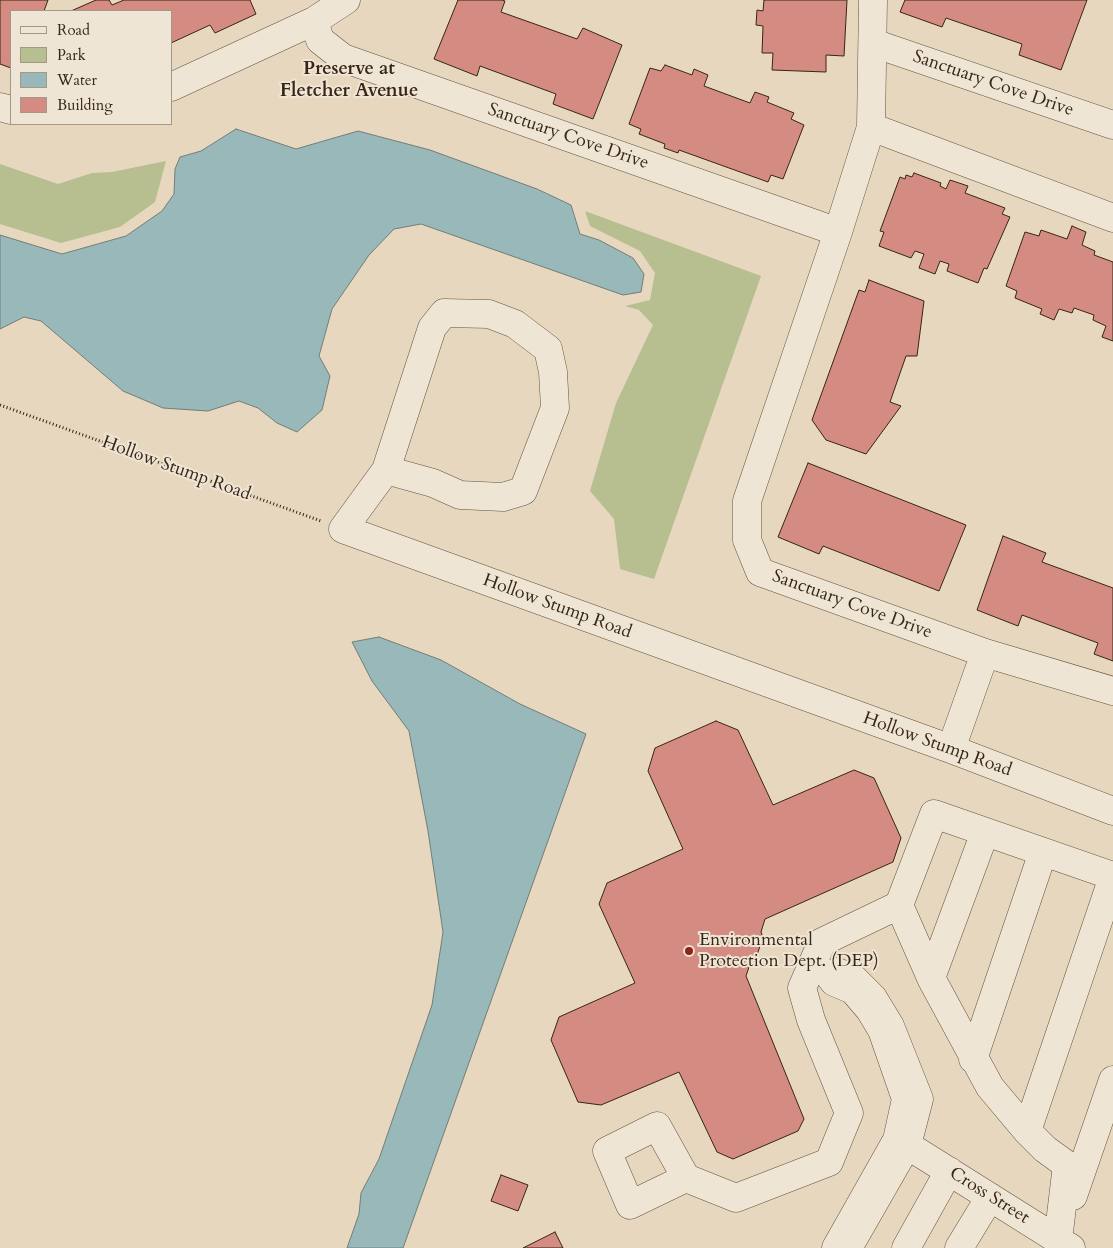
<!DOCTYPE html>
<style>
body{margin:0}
#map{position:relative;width:1113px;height:1248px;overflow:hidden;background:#e7d7be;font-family:Cardo,serif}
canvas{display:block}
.legend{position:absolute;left:10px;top:10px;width:162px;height:115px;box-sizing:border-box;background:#efe5d5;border:1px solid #a59888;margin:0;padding:6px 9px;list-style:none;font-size:15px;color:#372515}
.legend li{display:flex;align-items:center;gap:10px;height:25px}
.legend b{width:25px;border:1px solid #a59888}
</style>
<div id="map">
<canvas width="1113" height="1248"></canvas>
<ul class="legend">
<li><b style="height:6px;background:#efe5d5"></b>Road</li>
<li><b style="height:14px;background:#b7be90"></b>Park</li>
<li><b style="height:14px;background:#99b8b9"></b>Water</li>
<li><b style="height:14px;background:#d48b82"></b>Building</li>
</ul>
</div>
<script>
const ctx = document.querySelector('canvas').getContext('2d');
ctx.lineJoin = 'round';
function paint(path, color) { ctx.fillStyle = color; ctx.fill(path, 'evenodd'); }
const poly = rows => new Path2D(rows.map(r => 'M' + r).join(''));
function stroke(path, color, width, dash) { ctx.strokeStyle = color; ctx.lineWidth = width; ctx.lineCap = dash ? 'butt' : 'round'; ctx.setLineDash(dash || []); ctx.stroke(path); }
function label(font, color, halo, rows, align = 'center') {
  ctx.font = font + ' Cardo,serif'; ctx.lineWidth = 4; ctx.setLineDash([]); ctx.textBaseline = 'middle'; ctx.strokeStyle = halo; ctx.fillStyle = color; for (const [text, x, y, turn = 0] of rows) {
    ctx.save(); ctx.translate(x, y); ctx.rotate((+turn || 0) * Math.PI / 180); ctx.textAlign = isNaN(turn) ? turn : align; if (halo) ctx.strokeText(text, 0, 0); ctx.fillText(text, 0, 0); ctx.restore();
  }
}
paint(poly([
 [166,161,155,202,120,227,61,243,0,224,0,164,58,184,92,173,112,172],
 [585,211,761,276,654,579,620,569,614,519,590,491,616,403,653,325,639,310,625,306,650,300,655,273,640,251,590,226]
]), '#b7be90');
const water = poly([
 [236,129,296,149,358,131,430,150,537,189,571,205,580,234,599,240,633,258,644,274,641,292,623,295,421,224,394,229,369,255,332,309,319,356,330,376,322,410,297,432,277,423,258,408,239,401,208,411,163,408,123,391,41,321,24,317,0,329,0,235,62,254,126,236,162,211,174,194,175,169,180,157,201,151,236,129],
 [379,637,441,660,520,704,586,734,403,1248,347,1248,359,1214,361,1193,379,1159,432,1005,443,932,428,831,409,731,372,681,352,642,379,637]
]);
paint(water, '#99b8b9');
stroke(water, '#727d77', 1);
const building = poly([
 [0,0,48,0,44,11,11,11,11,68,0,64,0,0],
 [96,0,109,0,112,5,124,0,250,0,256,14,215,33,210,25,171,43,171,11,71,11,96,0],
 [458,0,502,0,505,1,501,12,577,39,583,28,622,45,593,119,553,104,556,94,480,66,477,76,434,59,458,0],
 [764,0,847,0,844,56,826,55,826,72,772,70,773,53,762,53,763,26,756,25,757,10,763,11,764,0],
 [905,0,1087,0,1061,70,1019,55,1022,44,946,18,942,27,900,12,905,0],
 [665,65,692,75,694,69,708,75,704,86,750,103,755,92,769,97,767,102,794,113,791,119,804,125,783,179,771,175,768,182,679,150,678,153,664,148,665,144,639,134,641,129,629,124,650,68,661,71,665,65],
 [914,173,941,183,940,186,946,189,950,180,968,186,965,193,1005,208,1002,214,1010,217,987,269,984,268,978,283,947,271,949,264,940,261,935,274,919,268,924,254,915,251,911,258,879,246,884,232,880,231,900,177,905,179,906,175,912,177,914,173],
 [1072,226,1086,232,1082,245,1095,251,1094,255,1113,262,1113,341,1102,337,1106,326,1093,320,1094,315,1074,308,1072,313,1059,309,1054,320,1040,314,1042,309,1015,298,1017,291,1006,286,1025,232,1039,236,1041,230,1067,239,1072,226],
 [869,280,924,301,917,356,906,356,890,402,901,406,866,454,826,440,812,420,859,290,865,292,869,280],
 [808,463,966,525,939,591,823,546,819,554,778,537,808,463],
 [1003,536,1046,553,1042,562,1113,588,1113,661,1094,654,1098,643,1022,615,1018,626,977,610,1003,536],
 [716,721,738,730,773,805,854,770,874,778,901,838,893,862,765,919,761,932,763,937,754,964,749,967,746,976,804,1119,798,1131,733,1159,717,1152,679,1072,601,1105,578,1102,551,1040,559,1017,635,983,599,904,607,883,683,849,648,771,655,748,716,721],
 [501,1175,528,1185,518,1211,491,1201,501,1175],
 [555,1232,563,1248,523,1248,555,1232]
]);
paint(building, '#d48b82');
stroke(building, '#372515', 1);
const minor = poly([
 [873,0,871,127,838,232,747,501,747,540,760,572,985,653,1113,691],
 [314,21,320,40,343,58,838,232],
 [873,43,1113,125],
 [171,87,314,21,346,0],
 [0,107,11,110],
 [871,127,1113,218],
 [386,470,433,483,460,495,503,497,523,491,555,408,553,372,548,349,515,324,489,314,444,313,432,328,386,470,343,529,951,749,1113,811],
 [951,749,985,653],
 [931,978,985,832],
 [973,1059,1043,852],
 [1027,1131,1113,877],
 [907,1145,1071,1248],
 [686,1178,630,1205,607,1151,657,1126,686,1178,736,1198,829,1162,849,1113,811,1020,802,988,822,942,899,905],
 [1073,1196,1113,1080],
 [1058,1240,1067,1165,1045,1149,1027,1131,990,1087,931,978,899,905,934,814,1113,876],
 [836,1248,897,1140,906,1099,882,1030,870,1010,853,990,834,982,829,975,837,972,853,978,873,998,890,1026,919,1099,907,1145,848,1248],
 [906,1248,949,1171],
 [959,1248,990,1197]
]);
stroke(minor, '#63523f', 29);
stroke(poly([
 [0,405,321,521]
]), '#372515', 3, [1, 2.5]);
stroke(minor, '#efe5d5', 28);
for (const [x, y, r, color] of [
 [689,951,5,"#8f2418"]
]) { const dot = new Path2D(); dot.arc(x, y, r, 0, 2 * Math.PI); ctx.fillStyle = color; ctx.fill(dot); stroke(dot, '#efe5d5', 2); }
label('18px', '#372515', '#efe5d5', [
 ["Sanctuary Cove Drive",993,84,19],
 ["Sanctuary Cove Drive",568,137,19],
 ["Hollow Stump Road",176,469,20],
 ["Sanctuary Cove Drive",852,605,20],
 ["Hollow Stump Road",557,607,20],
 ["Hollow Stump Road",937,745,20],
 ["Cross Street",989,1196,32]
]);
label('18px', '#372515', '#efe5d5', [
 ["Environmental",699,941],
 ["Protection Dept. (DEP)",699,962]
], 'left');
label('bold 19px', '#372515', '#efe5d5', [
 ["Preserve at",349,70],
 ["Fletcher Avenue",349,92]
]);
</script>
